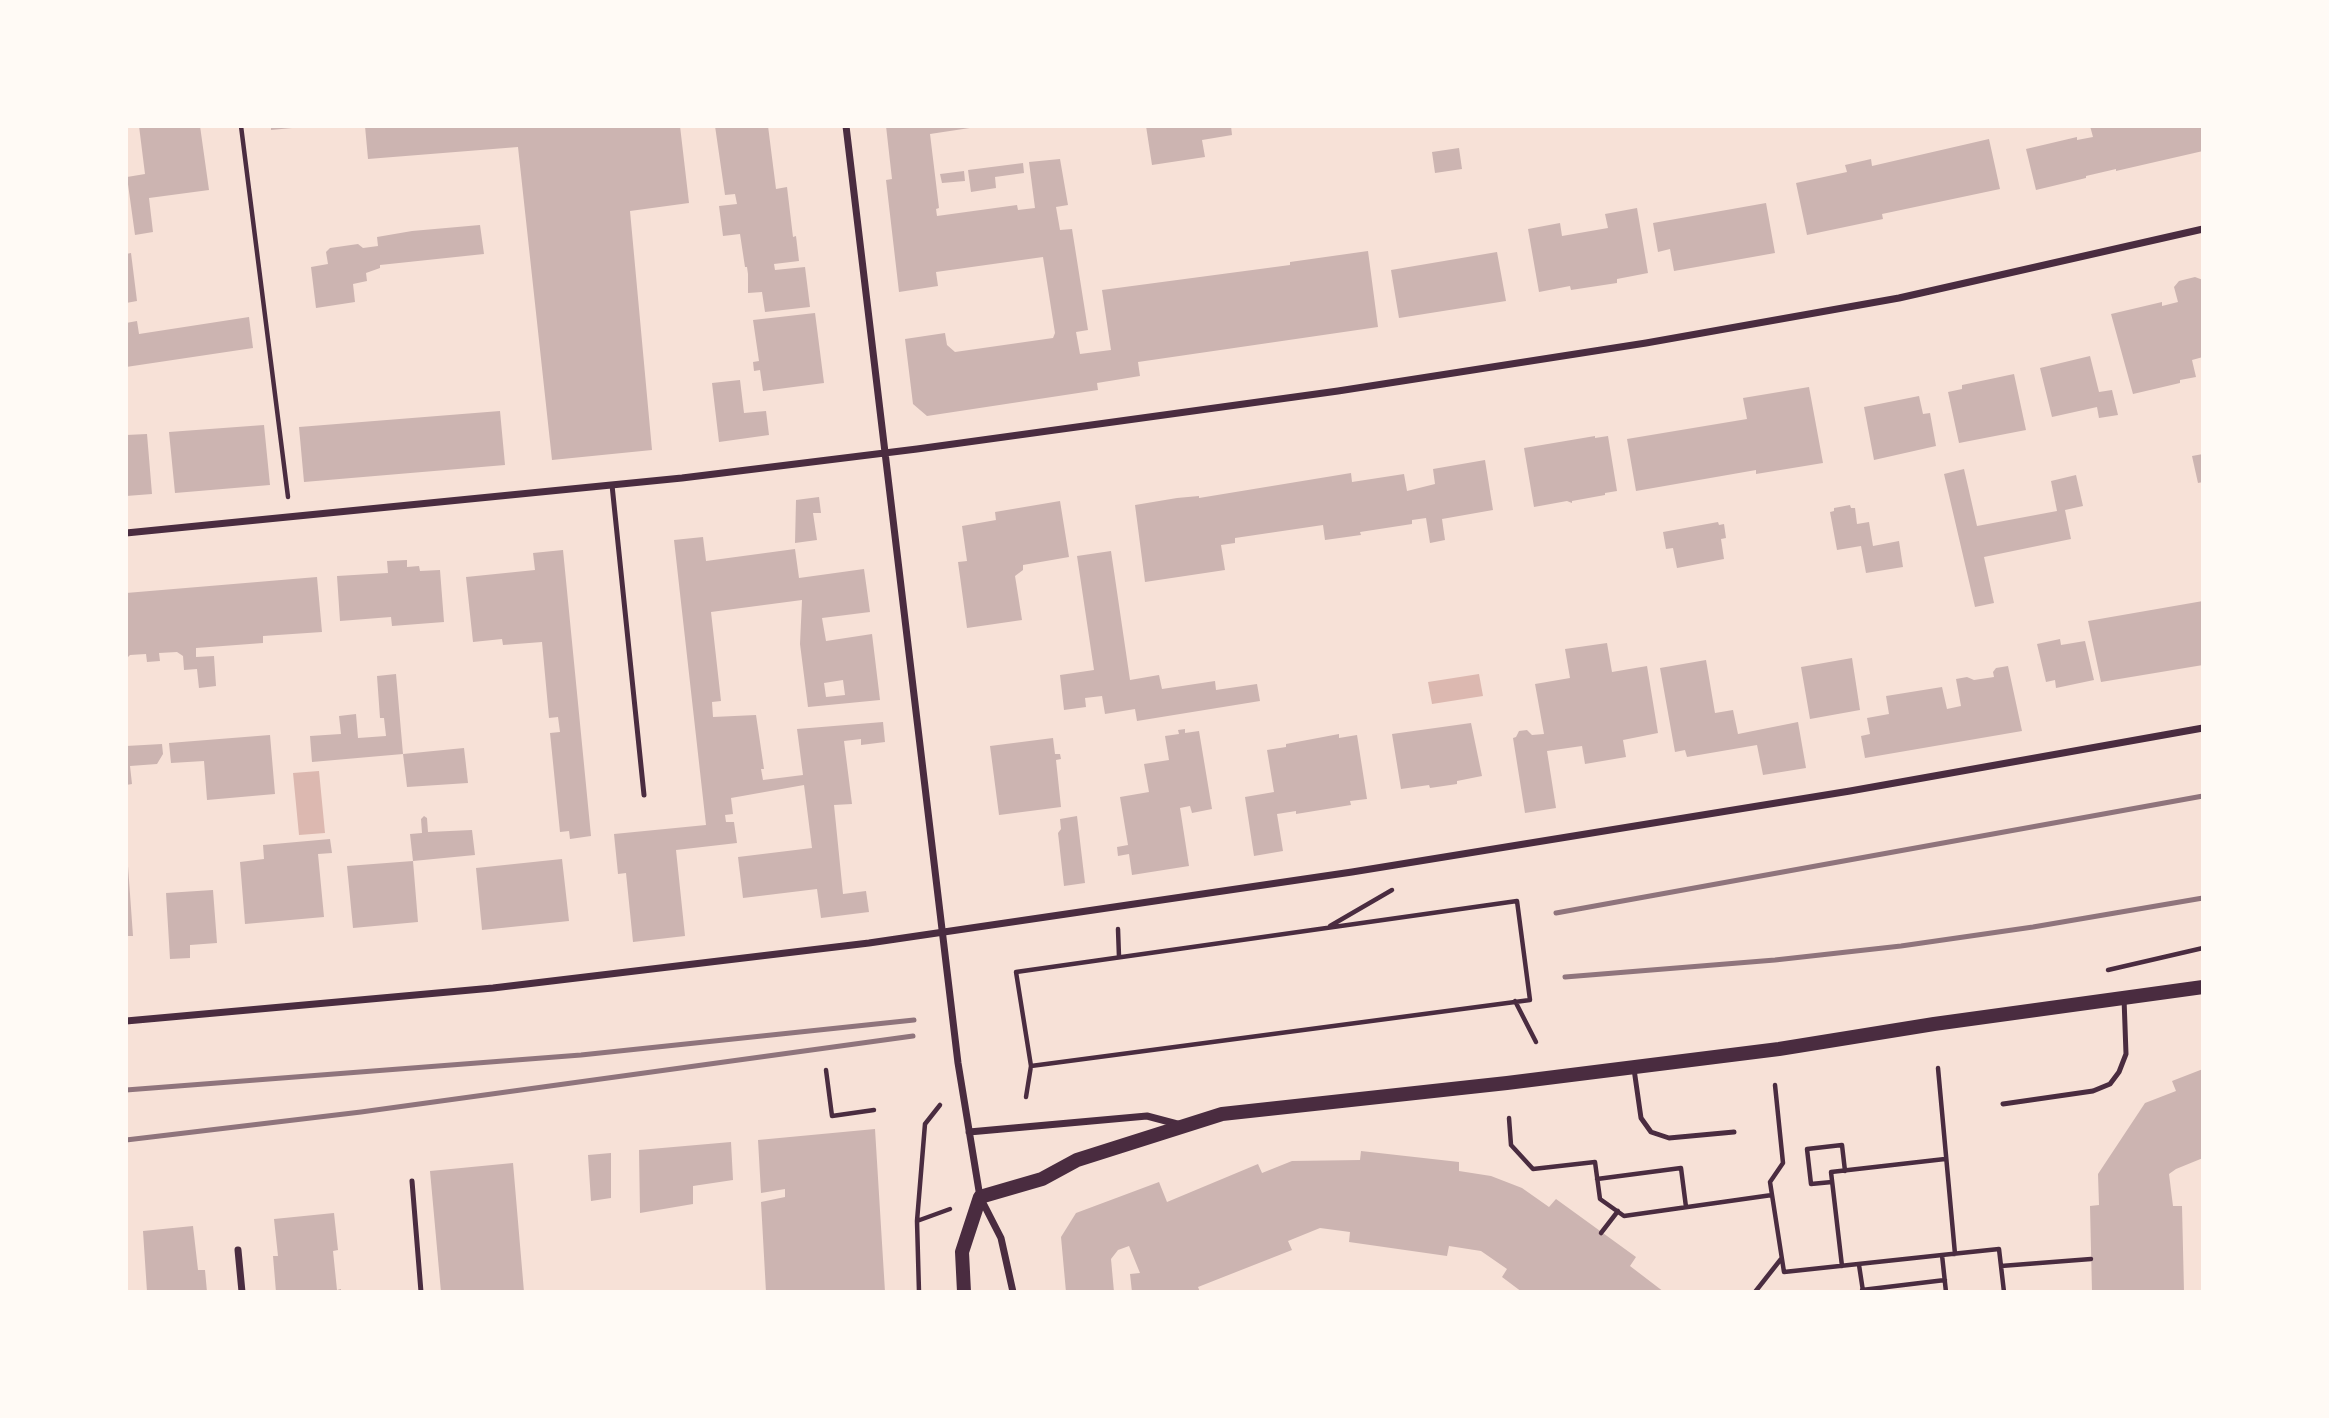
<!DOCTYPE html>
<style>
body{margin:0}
#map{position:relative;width:2329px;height:1418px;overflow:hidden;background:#f7e1d7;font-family:Cabin,sans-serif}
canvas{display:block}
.frame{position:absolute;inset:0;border:128px solid #fffaf5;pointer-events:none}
</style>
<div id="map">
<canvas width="2329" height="1418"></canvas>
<div class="frame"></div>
</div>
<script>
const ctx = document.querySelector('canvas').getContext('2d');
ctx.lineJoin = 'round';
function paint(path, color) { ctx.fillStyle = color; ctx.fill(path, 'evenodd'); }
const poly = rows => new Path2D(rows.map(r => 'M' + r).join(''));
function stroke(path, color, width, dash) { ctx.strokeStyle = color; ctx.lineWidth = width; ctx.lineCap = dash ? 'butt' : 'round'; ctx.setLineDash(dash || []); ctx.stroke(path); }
paint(poly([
 [1479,674,1483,696,1432,704,1428,682],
 [319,771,325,833,299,835,293,773]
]), '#dcb8b0');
paint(poly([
 [139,126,200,126,209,190,149,198,153,232,135,235,127,177,145,174],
 [271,126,292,126,292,128,271,130],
 [365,126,680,126,689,203,630,211,652,450,552,460,518,147,368,159],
 [715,126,768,126,776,189,787,187,793,237,796,236,799,261,774,264,775,270,805,267,810,307,765,312,762,292,748,293,748,274,747,267,745,267,740,234,723,236,719,206,737,204,735,194,725,195],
 [886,126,983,126,930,134,939,208,936,209,937,216,1017,205,1018,210,1035,208,1029,162,1060,159,1068,205,1056,207,1060,230,1072,229,1088,330,1076,332,1080,354,1111,350,1102,290,1290,265,1290,262,1368,251,1378,327,1138,362,1140,376,1097,383,1098,390,927,416,913,404,905,339,945,333,947,345,955,352,1053,338,1055,333,1043,257,936,272,938,286,899,292,886,180,892,179],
 [1146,126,1231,126,1232,135,1202,140,1205,157,1152,165],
 [2090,126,2203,126,2203,151,2116,171,2116,169,2086,176,2086,178,2036,190,2026,149,2077,137,2077,140,2093,137],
 [1989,139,2000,189,1882,214,1883,219,1807,235,1796,183,1847,172,1845,165,1871,159,1872,166],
 [1459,148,1462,169,1435,173,1432,152],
 [1023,163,1024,173,995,177,996,188,971,192,968,170],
 [964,171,965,181,942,183,940,174],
 [1766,203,1775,253,1674,271,1670,249,1658,252,1653,223],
 [1637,208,1648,273,1617,279,1617,283,1571,290,1570,286,1539,292,1528,229,1560,223,1562,236,1608,228,1605,214],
 [480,225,484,254,380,265,380,268,366,273,367,281,353,284,355,302,316,308,311,267,328,264,326,252,330,248,358,244,363,248,378,246,377,237,412,231],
 [1497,252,1506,301,1399,318,1391,270],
 [131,253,137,301,126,303,126,254],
 [2195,277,2203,280,2203,357,2192,360,2196,377,2180,380,2180,383,2133,394,2111,314,2162,302,2162,306,2178,302,2174,287,2179,281],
 [815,313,824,383,763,391,760,370,754,371,753,362,759,361,753,320],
 [249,317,253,348,126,367,126,323,137,321,139,334],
 [2090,356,2099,392,2112,390,2118,415,2099,418,2097,407,2052,417,2040,368],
 [2014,374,2026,430,1959,443,1948,392,1962,389,1962,385],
 [740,380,744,413,766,411,769,435,719,442,712,383],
 [1809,387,1823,463,1756,474,1756,470,1636,491,1627,439,1747,419,1743,398],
 [1919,396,1923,414,1930,413,1936,446,1874,460,1864,407],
 [500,411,505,465,304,482,299,427],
 [264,425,270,485,175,493,169,432],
 [147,434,152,494,126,496,126,435],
 [1595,436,1595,438,1608,436,1617,491,1605,493,1605,495,1572,501,1572,503,1567,501,1534,507,1524,448],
 [2203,454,2203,482,2198,483,2192,456],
 [1485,460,1493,510,1442,519,1445,540,1430,543,1426,518,1412,520,1412,524,1360,532,1361,535,1325,540,1323,525,1235,538,1235,543,1221,545,1225,570,1145,582,1135,505,1177,498,1199,496,1199,498,1351,473,1352,482,1404,474,1407,491,1435,484,1433,469],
 [1964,469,1977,526,2057,511,2051,481,2076,475,2083,506,2065,510,2071,539,1984,557,1994,603,1975,607,1944,474],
 [819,497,821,513,813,513,817,540,795,543,796,500],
 [1060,501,1069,557,1023,565,1023,570,1015,576,1022,620,967,628,958,562,967,561,962,526,996,520,995,512],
 [1850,505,1851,508,1855,508,1857,524,1869,522,1873,546,1899,541,1903,567,1866,573,1861,546,1837,550,1830,512,1834,511,1834,508],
 [1718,522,1719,525,1724,524,1726,538,1721,539,1724,559,1677,568,1673,548,1666,549,1663,532],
 [703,537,706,561,795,549,799,578,864,569,870,612,822,618,826,641,872,634,880,700,808,707,800,644,802,600,711,612,721,701,712,702,713,717,756,715,764,769,761,769,763,780,803,775,797,729,883,722,885,742,861,745,861,739,844,741,852,804,834,805,843,894,866,891,869,912,821,918,817,889,743,898,738,857,812,848,804,785,731,798,733,814,725,815,726,822,734,822,737,843,676,850,685,936,633,942,626,873,618,874,614,834,706,825,674,540],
 [843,680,845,695,826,697,824,683],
 [563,550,591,836,570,839,569,831,560,832,550,733,560,732,558,717,549,718,542,642,503,645,502,639,473,642,466,577,535,570,533,553],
 [1111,551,1130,680,1159,675,1162,689,1215,681,1216,690,1257,684,1260,701,1137,721,1135,709,1105,714,1102,696,1085,698,1086,707,1064,710,1060,675,1094,670,1077,556],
 [407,560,407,567,419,566,420,571,440,570,444,622,392,626,391,617,340,621,337,576,388,573,387,561],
 [317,577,322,632,263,636,263,643,196,648,196,657,214,656,216,686,199,688,197,669,184,670,183,656,177,652,159,653,160,661,147,662,146,654,130,655,126,659,126,593],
 [2203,601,2203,665,2101,682,2088,621],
 [2060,639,2061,645,2085,641,2094,680,2056,688,2055,680,2046,682,2037,644],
 [1607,643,1612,672,1647,666,1658,733,1623,740,1626,757,1585,764,1582,746,1547,751,1556,808,1525,813,1513,738,1516,737,1519,731,1527,730,1532,735,1544,734,1535,684,1570,678,1565,649],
 [1852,658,1860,710,1810,719,1801,667],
 [1706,660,1715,713,1733,710,1738,734,1798,722,1806,768,1763,775,1757,745,1687,757,1685,750,1675,752,1660,668],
 [2008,666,2022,731,1865,758,1861,736,1870,734,1867,718,1889,714,1886,696,1942,687,1947,709,1961,706,1956,679,1967,677,1974,680,1994,677,1993,672,1996,668],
 [396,674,403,754,464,748,468,783,407,787,403,754,312,762,310,736,341,734,339,716,356,714,358,738,386,736,384,718,380,718,377,676],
 [1471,723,1482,776,1457,781,1457,784,1430,788,1429,785,1401,789,1392,734],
 [1185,729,1185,733,1199,731,1212,809,1192,813,1190,806,1180,808,1189,866,1132,875,1129,854,1118,856,1117,847,1128,845,1120,797,1149,792,1144,764,1169,760,1165,736,1179,734,1178,730],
 [1339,734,1339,738,1357,735,1367,799,1350,801,1351,805,1296,814,1296,811,1277,814,1283,851,1254,856,1245,797,1274,792,1267,750,1286,747,1286,744],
 [270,735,275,794,207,800,204,761,171,763,169,743],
 [1053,738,1055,754,1060,754,1061,759,1056,760,1061,807,999,815,990,746],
 [162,744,163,754,157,764,130,766,132,784,126,785,126,746],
 [424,816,427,818,428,832,472,830,475,855,413,861,410,834,422,833,421,819],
 [1077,816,1085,883,1064,886,1058,833,1061,829,1060,819],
 [330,839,332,853,318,854,324,917,245,924,240,862,264,859,263,845],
 [562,859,569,921,482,930,476,868],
 [413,861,418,922,353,928,347,866],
 [126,866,128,866,133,936,126,936],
 [213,890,217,943,190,945,190,958,170,959,166,893],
 [2203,1069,2203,1158,2176,1169,2169,1174,2173,1206,2182,1206,2184,1292,2092,1292,2090,1206,2099,1205,2098,1174,2145,1103,2176,1091,2172,1081],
 [875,1129,885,1292,766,1292,761,1202,785,1197,785,1189,761,1193,758,1140],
 [731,1142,733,1180,693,1186,693,1204,640,1213,639,1150],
 [1361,1151,1459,1162,1459,1171,1491,1176,1522,1188,1549,1207,1556,1199,1636,1257,1630,1266,1664,1292,1522,1292,1502,1277,1507,1269,1481,1251,1449,1246,1447,1256,1349,1242,1350,1232,1320,1228,1288,1241,1292,1250,1198,1287,1200,1292,1132,1292,1130,1274,1140,1273,1129,1246,1118,1250,1111,1259,1114,1292,1066,1292,1061,1237,1076,1213,1159,1182,1167,1202,1258,1164,1262,1173,1292,1161,1360,1160],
 [611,1153,611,1198,591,1201,588,1155],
 [513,1163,524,1292,441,1292,430,1171],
 [334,1213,338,1250,333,1251,337,1290,341,1289,341,1292,276,1292,273,1256,278,1256,274,1219],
 [193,1226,198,1270,205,1270,207,1292,147,1292,143,1231]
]), '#ccb4b1');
stroke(poly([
 [241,126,288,497],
 [1330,926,1392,890],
 [1118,929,1119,957],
 [2108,970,2203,948],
 [1515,1001,1536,1042],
 [1938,1068,1955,1254],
 [826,1070,832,1116,874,1110],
 [1775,1085,1783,1163,1770,1182,1784,1272,1942,1255],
 [1026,1097,1031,1066,1016,972,1517,901,1530,1000,1031,1066],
 [1509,1118,1511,1145,1533,1169,1595,1162,1600,1199,1624,1216,1772,1195],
 [1597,1179,1681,1168,1686,1207],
 [1832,1182,1811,1184,1807,1149,1842,1145,1845,1171],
 [917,1221,925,1124,940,1105],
 [1601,1233,1618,1211],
 [1859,1265,1863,1291],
 [1842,1266,1831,1172,1945,1159],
 [2001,1266,2091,1259],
 [1862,1290,1945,1280],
 [919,1292,917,1221,950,1209],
 [1755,1292,1781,1259],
 [1946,1292,1942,1255,1999,1249,2004,1292]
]), '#4a2c40', 4.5);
stroke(poly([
 [612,485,644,795],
 [1634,1069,1641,1118,1651,1132,1669,1138,1734,1132],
 [2003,1104,2093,1091,2110,1084,2119,1072,2126,1054,2124,998],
 [412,1181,421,1292]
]), '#4a2c40', 5);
stroke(poly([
 [846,126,958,1063,980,1197,1001,1238,1013,1292],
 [126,533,682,478,917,449,1338,391,1646,343,1899,298,2203,229],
 [126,1021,493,988,869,943,1352,872,1850,791,2203,728],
 [969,1132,1147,1116,1181,1125],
 [238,1250,242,1292]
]), '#4a2c40', 7);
stroke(poly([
 [964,1292,962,1252,980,1197,1042,1179,1077,1160,1222,1114,1507,1083,1779,1049,1934,1024,2203,987]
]), '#4a2c40', 14);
stroke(poly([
 [1556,913,2203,796],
 [1565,977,1775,960,1901,946,2033,927,2203,898],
 [126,1090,581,1055,914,1020],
 [126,1140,361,1112,913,1036]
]), '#8f747c', 5);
</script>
